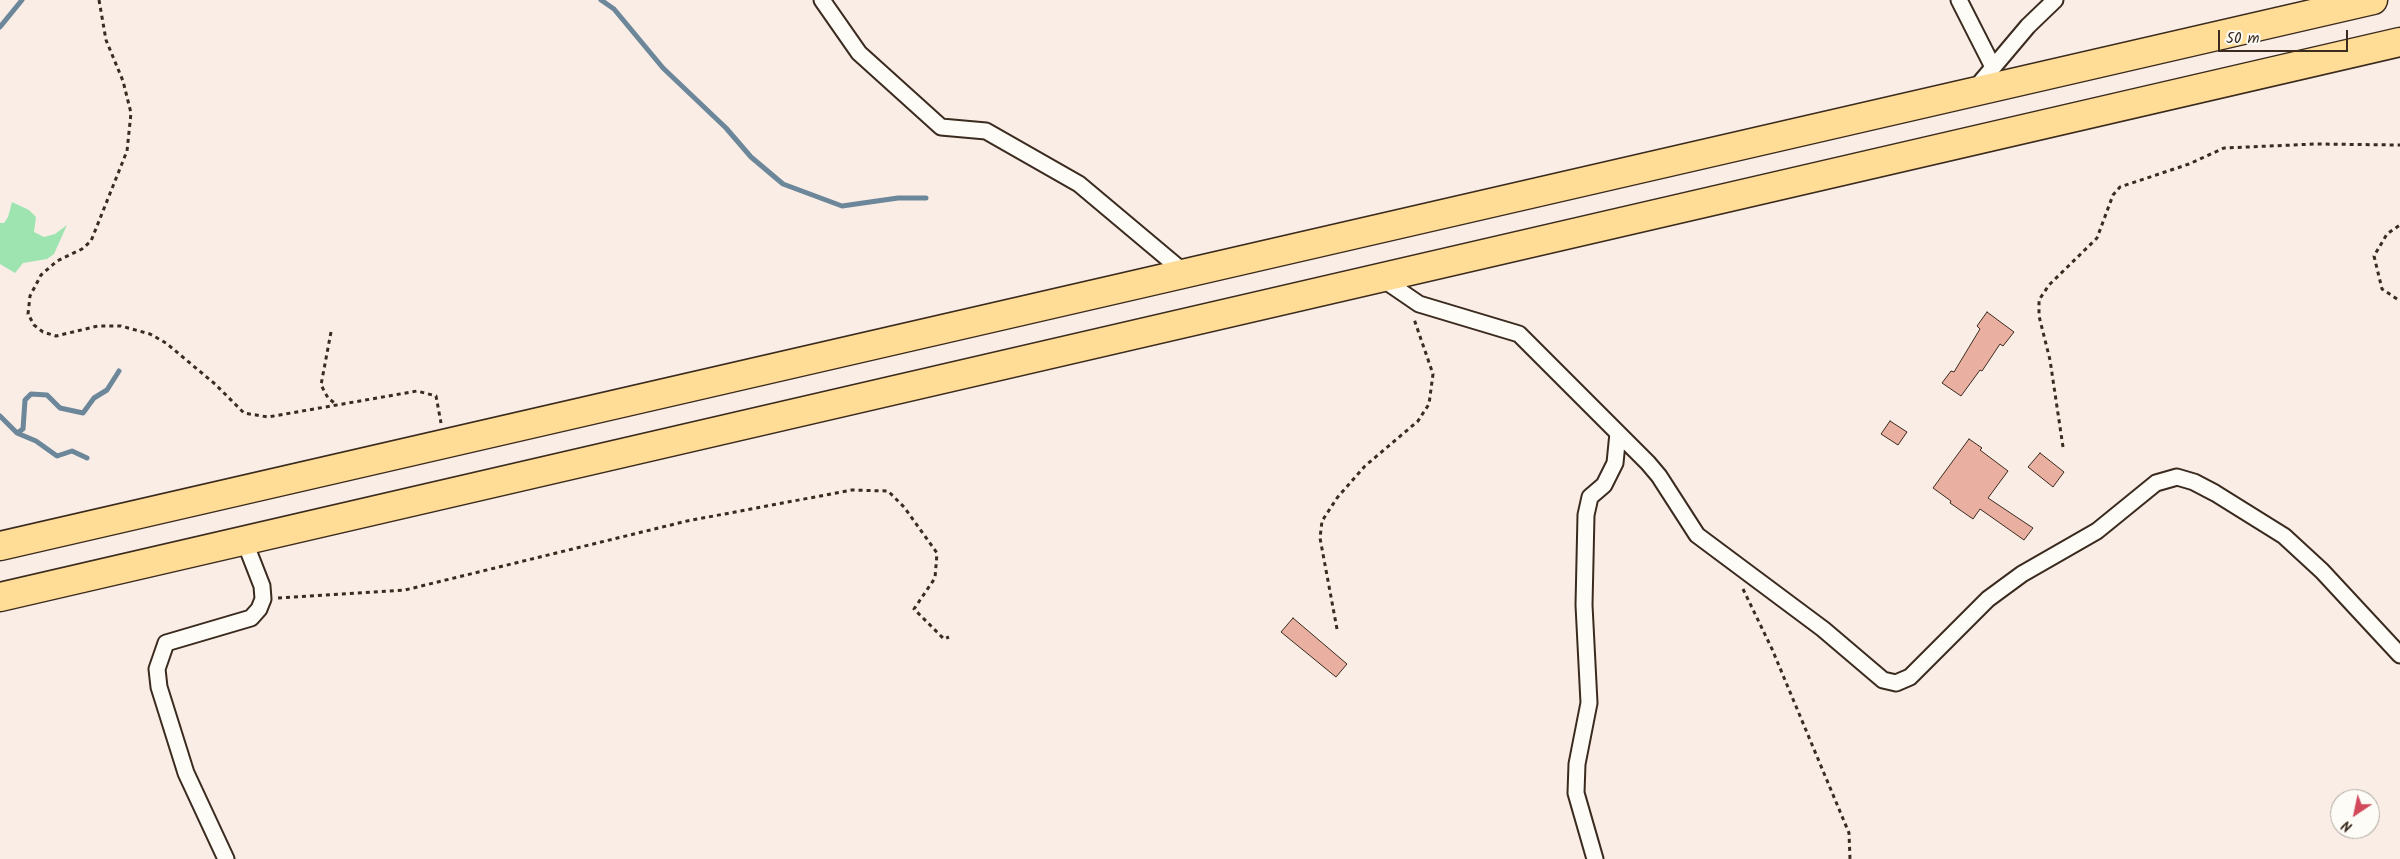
<!DOCTYPE html>
<style>
body{margin:0}
#map{position:relative;width:2400px;height:859px;overflow:hidden;background:#f9ede6;font-family:Kalam,sans-serif}
canvas{display:block}
.north{position:absolute;left:2330px;top:789px;width:50px;height:50px;box-sizing:border-box;background:#fdfcf7;border:1px solid #afa8a0;border-radius:50%;rotate:214deg;font-size:14px;font-weight:700;line-height:20px;text-align:center;color:#3b2a1e}
.north::after{content:'';display:block;margin:auto;width:18px;height:22px;background:#d1495b;clip-path:polygon(50% 0,100% 100%,50% 72%,0 100%)}
.scale{position:absolute;left:2218px;top:30px;width:130px;height:22px;box-sizing:border-box;border:2px solid #3b2a1e;border-top:0;padding-left:6px;font-size:15px;line-height:18px;white-space:nowrap;color:#3b2a1e;-webkit-text-stroke:4px #fdfcf7;paint-order:stroke}
</style>
<div id="map">
<canvas width="2400" height="859"></canvas>
<div class="north">N</div>
<div class="scale">50 m</div>
</div>
<script>
const ctx = document.querySelector('canvas').getContext('2d');
ctx.lineJoin = 'round';
function paint(path, color) { ctx.fillStyle = color; ctx.fill(path, 'evenodd'); }
const poly = rows => new Path2D(rows.map(r => 'M' + r).join(''));
function stroke(path, color, width, dash) { ctx.strokeStyle = color; ctx.lineWidth = width; ctx.lineCap = dash ? 'butt' : 'round'; ctx.setLineDash(dash || []); ctx.stroke(path); }
paint(poly([
 [12,202,29,210,36,217,34,232,44,237,55,234,67,225,54,254,47,259,23,263,15,273,0,264,0,223,4,223,8,217]
]), '#9de4b1');
stroke(poly([
 [601,0,614,9,663,68,726,128,751,157,783,184,842,206,898,198,926,198],
 [0,27,22,0],
 [0,416,17,433,23,429,25,400,31,394,47,395,60,408,83,413,94,398,107,390,119,371],
 [17,433,36,441,57,456,72,451,87,458]
]), '#6d879a', 5);
const building = poly([
 [1987,312,2014,332,2003,346,2000,344,1982,371,1980,370,1961,396,1942,383,1951,371,1954,372,1980,329,1977,326,1987,312],
 [1890,421,1907,432,1898,445,1881,434,1890,421],
 [1969,439,1982,448,1980,450,2008,471,1988,498,2033,528,2024,540,1980,509,1973,519,1950,503,1951,501,1933,488,1969,439],
 [2040,453,2064,472,2053,487,2028,467,2040,453],
 [1293,618,1347,664,1336,677,1281,632,1293,618]
]);
paint(building, '#e9b0a1');
stroke(building, '#3b2a1e', 1);
const street = poly([
 [822,0,859,53,941,127,986,131,1079,184,1185,273],
 [1959,0,1993,67],
 [1974,90,2028,26,2055,0],
 [1381,278,1419,304,1519,334,1648,463,1659,476,1697,535,1823,629,1883,680,1896,683,1910,677,1988,599,2022,574,2097,531,2156,483,2177,477,2194,482,2215,493,2284,536,2322,571,2400,655],
 [226,859,186,773,159,687,157,669,166,643,251,618,259,609,263,599,262,586,244,540],
 [1595,859,1576,793,1577,764,1589,703,1584,605,1586,515,1590,497,1604,485,1615,463,1618,433]
]);
const highway = poly([
 [0,546,2373,0],
 [0,597,2400,42]
]);
stroke(street, '#3b2a1e', 19);
stroke(highway, '#3b2a1e', 31);
stroke(poly([
 [99,0,106,40,123,81,131,113,127,151,91,241,82,249,57,261,41,275,30,296,28,314,34,325,43,332,56,336,98,326,121,326,150,334,166,343,215,384,244,413,268,417,417,391,436,396,441,423],
 [2397,299,2382,289,2374,256,2387,234,2400,225],
 [331,332,321,385,328,398,337,405],
 [2063,447,2050,360,2039,316,2039,300,2049,285,2097,238,2113,195,2120,187,2189,164,2224,148,2316,144,2400,145],
 [1743,589,1772,649,1849,833,1850,859],
 [278,598,405,590,687,521,852,490,888,491,904,507,937,553,935,578,914,609,944,639,949,637],
 [1337,629,1320,538,1322,521,1337,498,1365,466,1418,421,1429,404,1433,374,1414,319]
]), '#3b2a1e', 3, [4, 4]);
stroke(street, '#fdfcf7', 15);
stroke(highway, '#ffdd96', 28);
</script>
